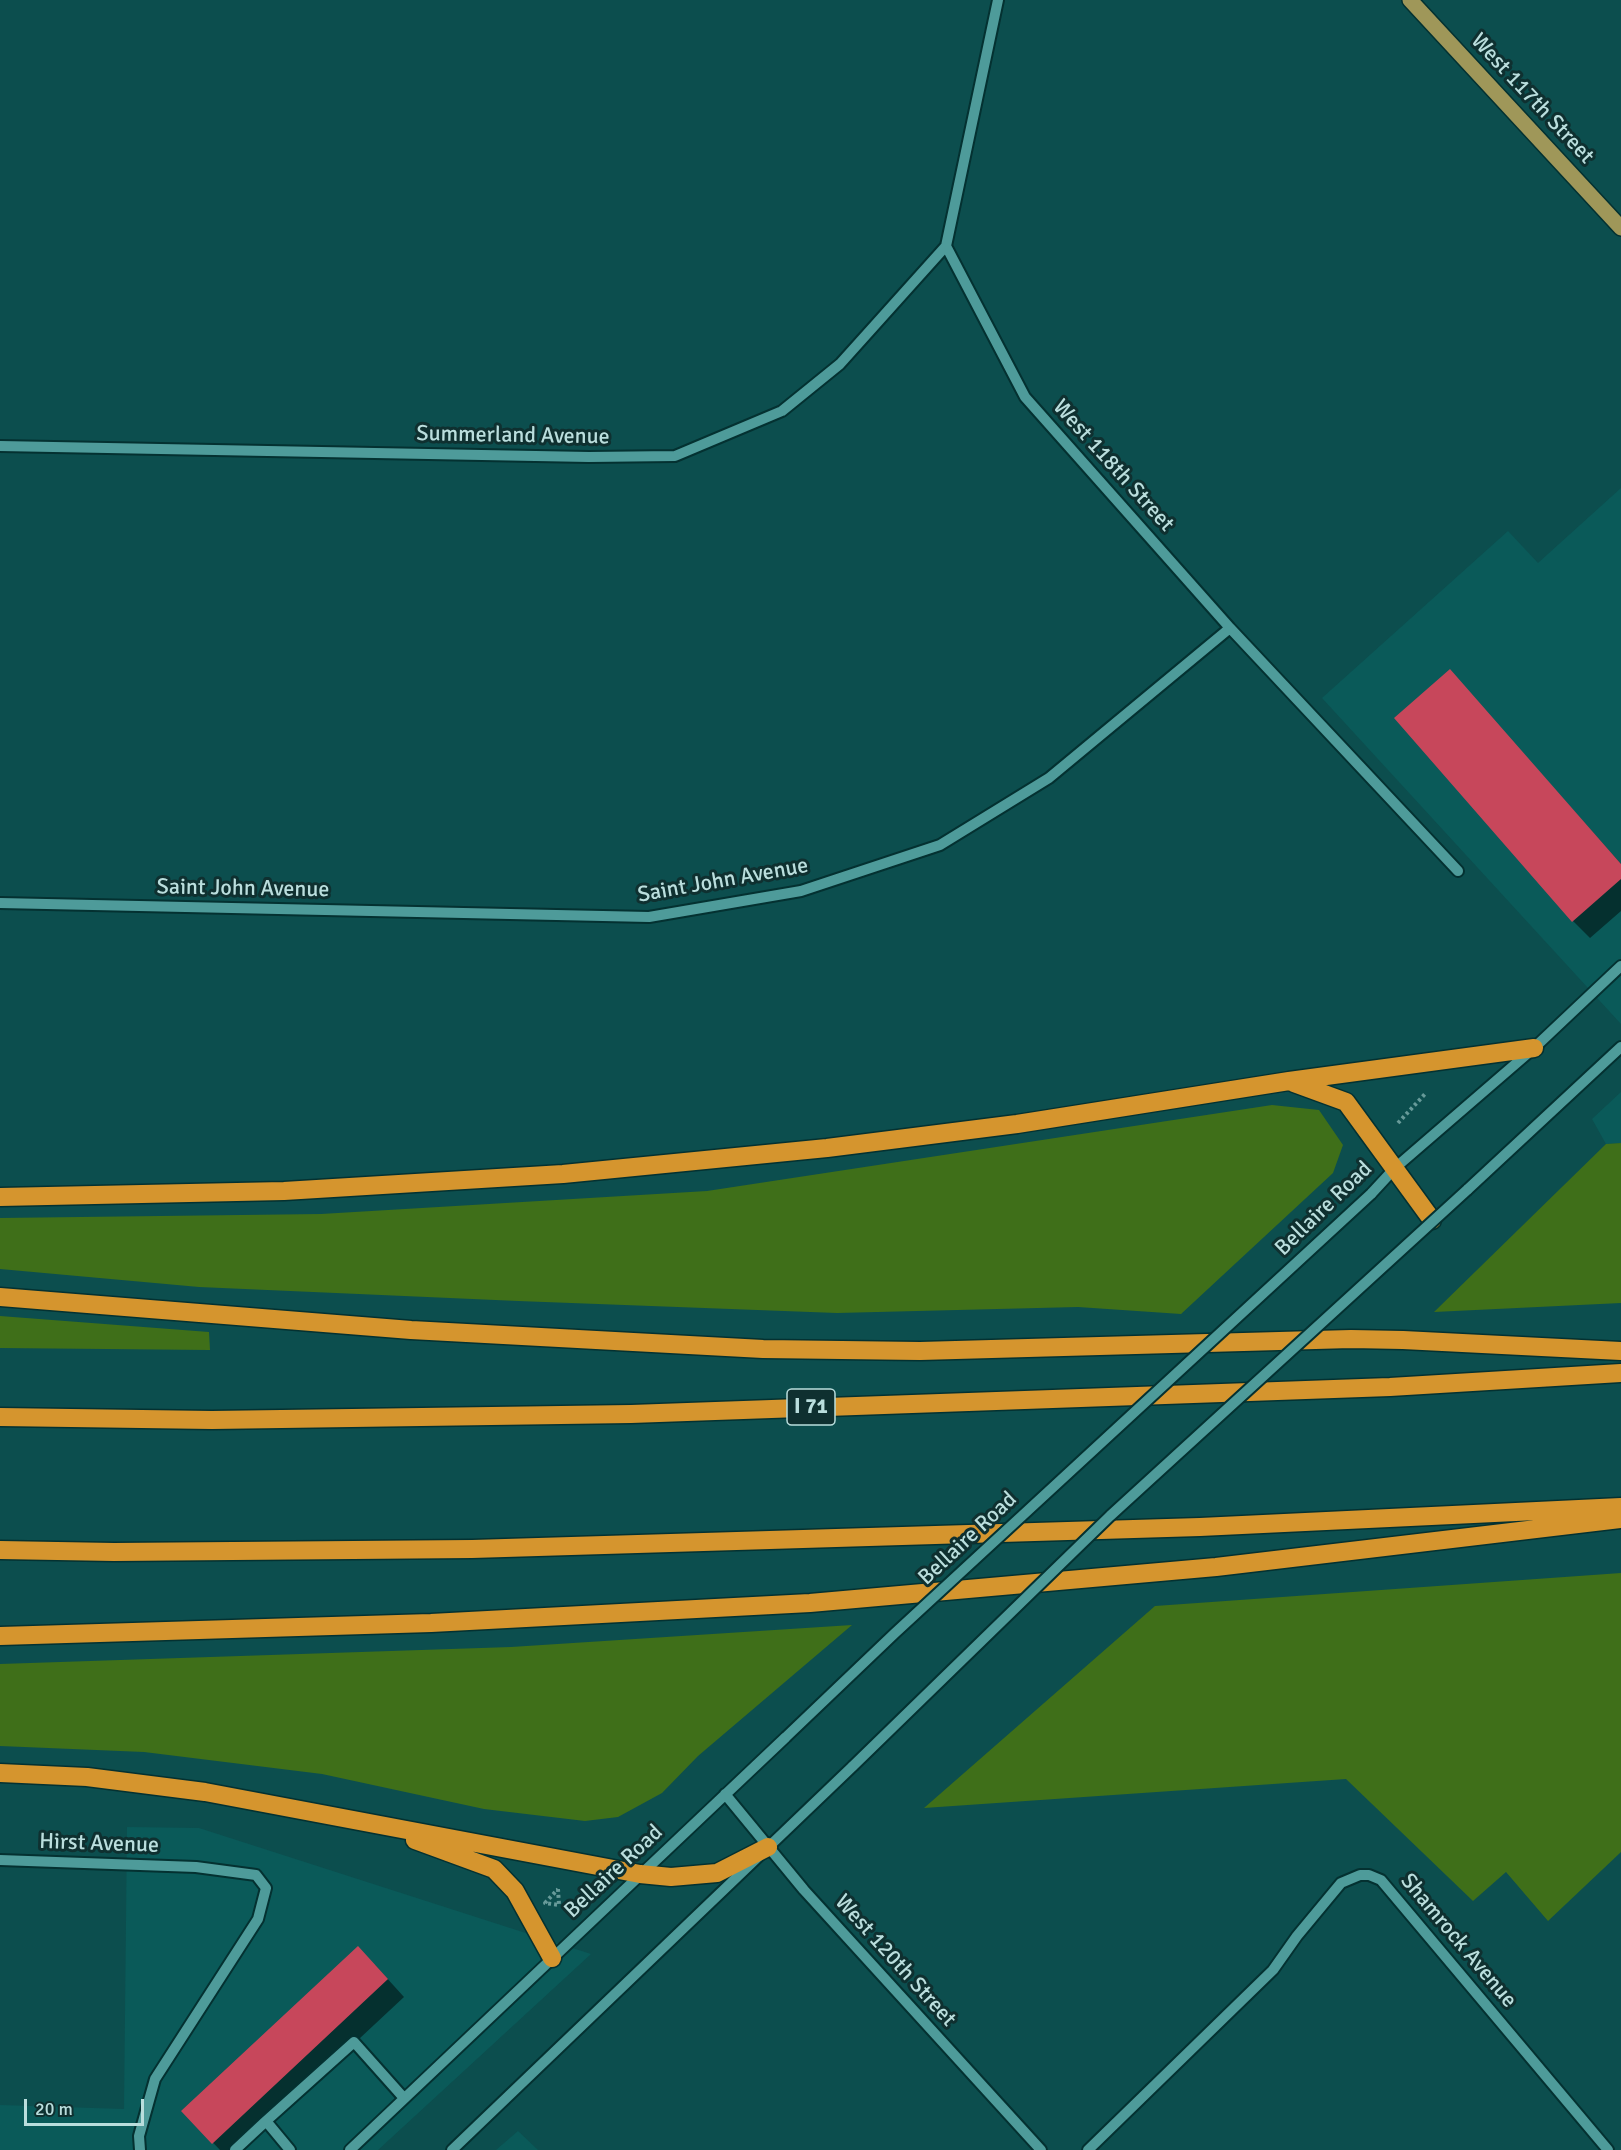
<!DOCTYPE html>
<style>
body{margin:0}
#map{position:relative;width:1621px;height:2150px;overflow:hidden;background:#0c4e4e;font-family:Signika,sans-serif}
canvas{display:block}
.scale{position:absolute;left:24px;top:2099px;width:120px;height:27px;box-sizing:border-box;border:3px solid #badedd;border-top:0;padding-left:8px;font-size:18px;line-height:21px;white-space:nowrap;color:#badedd;-webkit-text-stroke:4px #0f3030;paint-order:stroke}
</style>
<div id="map">
<canvas width="1621" height="2150"></canvas>
<div class="scale">20 m</div>
</div>
<script>
const ctx = document.querySelector('canvas').getContext('2d');
ctx.lineJoin = 'round';
function paint(path, color) { ctx.fillStyle = color; ctx.fill(path, 'evenodd'); }
const poly = rows => new Path2D(rows.map(r => 'M' + r).join(''));
function stroke(path, color, width, dash) { ctx.strokeStyle = color; ctx.lineWidth = width; ctx.lineCap = dash ? 'butt' : 'round'; ctx.setLineDash(dash || []); ctx.stroke(path); }
function label(font, color, halo, rows, align = 'center') {
  ctx.font = font + ' Signika,sans-serif'; ctx.lineWidth = 6; ctx.setLineDash([]); ctx.textBaseline = 'middle'; ctx.strokeStyle = halo; ctx.fillStyle = color; for (const [text, x, y, turn = 0] of rows) {
    ctx.save(); ctx.translate(x, y); ctx.rotate((+turn || 0) * Math.PI / 180); ctx.textAlign = isNaN(turn) ? turn : align; if (halo) ctx.strokeText(text, 0, 0); ctx.fillText(text, 0, 0); ctx.restore();
  }
}
paint(poly([
 [1621,488,1621,1024,1322,698,1508,531,1538,563],
 [1621,1092,1621,1143,1606,1144,1592,1119],
 [127,1827,199,1828,591,1954,378,2150,0,2150,0,2105,124,2109],
 [518,2131,538,2150,496,2150]
]), '#0a5a59');
paint(poly([
 [1272,1105,1319,1110,1343,1145,1333,1173,1181,1314,1078,1307,837,1313,518,1301,199,1287,0,1269,0,1218,321,1214,707,1191],
 [1621,1143,1621,1303,1434,1312,1606,1144],
 [0,1316,209,1332,210,1350,0,1348],
 [1621,1573,1621,1852,1548,1921,1506,1872,1473,1901,1346,1779,924,1808,1155,1606],
 [852,1625,698,1756,662,1793,618,1817,585,1821,484,1809,322,1774,144,1752,0,1746,0,1664,511,1647]
]), '#3f6f19');
paint(poly([
 [1450,671,1621,864,1621,911,1590,938,1573,921],
 [375,1965,404,1997,240,2150,220,2150,183,2111]
]), '#0007');
paint(poly([
 [1450,669,1621,864,1621,879,1572,922,1394,718],
 [358,1946,388,1979,212,2144,181,2111]
]), '#c7475b');
const minor = poly([
 [998,0,946,246,1025,397,1230,628,1458,871],
 [0,446,589,457,675,456,782,411,840,364,946,246],
 [0,903,649,917,801,891,940,845,1049,778,1230,628],
 [1467,1190,1621,1047],
 [1371,1194,1395,1168,1534,1048,1621,966],
 [725,1794,804,1890,1041,2150],
 [0,1860,196,1867,256,1875,266,1888,258,1919,155,2079,139,2136,140,2150],
 [266,2121,354,2042,403,2097],
 [235,2150,266,2121,290,2150],
 [350,2150,786,1737],
 [452,2150,853,1766],
 [1088,2150,1273,1970,1297,1936,1341,1883,1360,1875,1369,1875,1381,1880,1608,2150]
]);
const major = poly([
 [1410,0,1621,228]
]);
const highway = poly([
 [1294,1083,1346,1102,1432,1220],
 [0,1197,284,1191,563,1174,827,1148,1017,1124,1289,1081,1534,1048],
 [0,1297,411,1330,763,1349,920,1351,1351,1339,1403,1340,1621,1351],
 [0,1417,212,1420,631,1414,1390,1387,1621,1373],
 [0,1550,114,1552,472,1549,1200,1527,1621,1507],
 [0,1636,431,1623,810,1603,1216,1567,1621,1519],
 [0,1773,87,1777,205,1792,640,1874,671,1877,717,1873,768,1847],
 [415,1840,494,1869,515,1891,552,1958]
]);
stroke(minor, '#043131', 14);
stroke(major, '#043131', 18);
stroke(highway, '#043131', 21);
stroke(poly([
 [1398,1123,1426,1093],
 [558,1889,559,1905,545,1903,558,1889]
]), '#679a99', 4, [3, 3]);
stroke(minor, '#4e9b9a', 10);
stroke(major, '#9f9759', 15);
stroke(highway, '#d5952e', 18);
const minorBridge = poly([
 [786,1737,895,1633,1371,1194],
 [853,1766,1110,1516,1467,1190]
]);
stroke(minorBridge, '#043131', 14, []);
stroke(minorBridge, '#4e9b9a', 10);
for (const [x, y, w] of [
 [811,1407,48]
]) { const box = new Path2D(); box.roundRect(x - w / 2, y - 18, w, 36, 4.5); ctx.fillStyle = '#0f3030'; ctx.fill(box); stroke(box, '#badedd', 1.5); }
label('bold 21px', '#badedd', null, [
 ["I 71",811,1407]
]);
label('22px', '#badedd', '#0f3030', [
 ["West 117th Street",1532,99,47],
 ["Summerland Avenue",513,436,1],
 ["West 118th Street",1113,466,48],
 ["Saint John Avenue",723,881,-10],
 ["Saint John Avenue",243,889,1],
 ["Bellaire Road",1324,1209,-44],
 ["Bellaire Road",968,1539,-43],
 ["Hirst Avenue",99,1844,2],
 ["Bellaire Road",614,1872,-43],
 ["Shamrock Avenue",1458,1941,50],
 ["West 120th Street",895,1961,48]
]);
</script>
